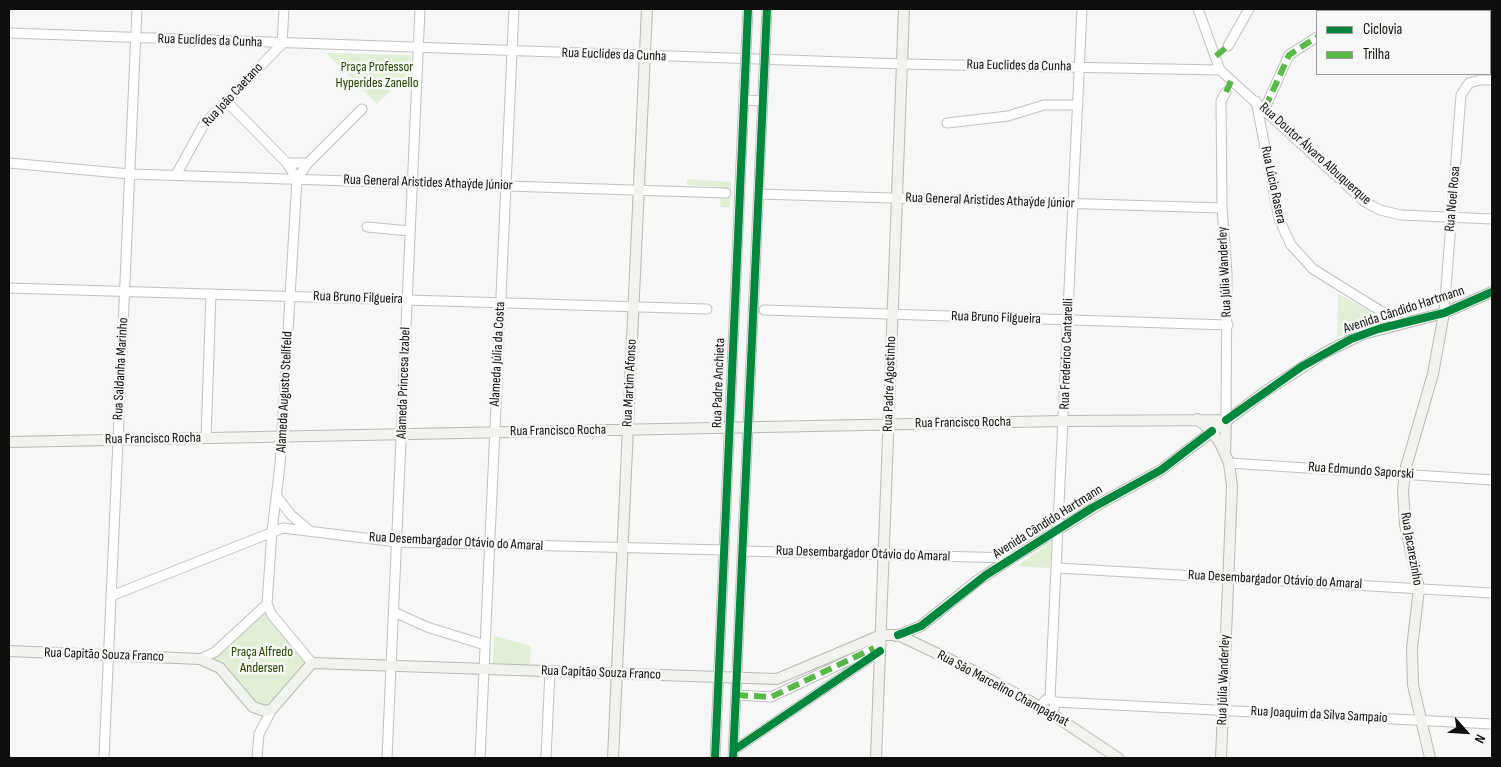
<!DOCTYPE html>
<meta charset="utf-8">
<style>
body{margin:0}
#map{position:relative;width:1501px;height:767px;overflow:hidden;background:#f6f7f6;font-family:"Sofia Sans Condensed",sans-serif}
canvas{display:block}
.frame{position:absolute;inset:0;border:10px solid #0e0e0d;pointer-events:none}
.legend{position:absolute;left:1316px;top:10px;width:175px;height:65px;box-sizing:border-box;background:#f6f8f5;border:1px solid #999a98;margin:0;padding:6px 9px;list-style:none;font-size:15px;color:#0e0e0d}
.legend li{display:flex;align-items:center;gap:10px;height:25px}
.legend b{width:25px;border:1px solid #999a98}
.north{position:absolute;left:1441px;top:707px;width:50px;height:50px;-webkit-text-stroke:4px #f6f8f5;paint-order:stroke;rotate:116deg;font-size:14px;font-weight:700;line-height:20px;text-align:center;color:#0e0e0d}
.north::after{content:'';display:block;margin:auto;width:18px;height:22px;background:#0e0e0d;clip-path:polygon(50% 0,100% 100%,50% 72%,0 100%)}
</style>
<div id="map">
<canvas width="1501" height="767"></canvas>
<div class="frame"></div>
<ul class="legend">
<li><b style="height:6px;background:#00873e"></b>Ciclovia</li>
<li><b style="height:6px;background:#58b947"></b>Trilha</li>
</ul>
<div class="north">N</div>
</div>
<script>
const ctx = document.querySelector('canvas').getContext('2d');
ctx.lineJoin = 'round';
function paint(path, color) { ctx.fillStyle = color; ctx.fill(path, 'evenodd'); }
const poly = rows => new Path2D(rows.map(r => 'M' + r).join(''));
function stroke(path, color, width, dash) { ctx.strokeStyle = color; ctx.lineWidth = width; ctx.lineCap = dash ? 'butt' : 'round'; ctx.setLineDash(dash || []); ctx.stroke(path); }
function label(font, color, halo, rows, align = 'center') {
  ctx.font = font + ' "Sofia Sans Condensed",sans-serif'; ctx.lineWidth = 5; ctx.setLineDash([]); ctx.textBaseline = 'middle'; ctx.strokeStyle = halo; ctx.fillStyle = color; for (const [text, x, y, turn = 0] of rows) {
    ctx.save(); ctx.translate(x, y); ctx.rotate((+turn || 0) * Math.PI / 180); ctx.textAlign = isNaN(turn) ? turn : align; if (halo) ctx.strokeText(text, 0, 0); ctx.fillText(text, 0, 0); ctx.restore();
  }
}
paint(poly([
 [326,53,411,55,411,70,377,104],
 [687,179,731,182,730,207,720,207,722,187,687,185],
 [1338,294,1386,320,1337,337],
 [1052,541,1050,568,1017,566],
 [264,609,312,663,265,711,205,657],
 [494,636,531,646,529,666,493,665]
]), '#e1efd6');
const minor = poly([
 [1198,9,1220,70,1365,202,1380,210,1401,215,1492,219],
 [1337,11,1337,9],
 [9,33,902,64,1220,70],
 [1228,46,1249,9],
 [746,51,748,9],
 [765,52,767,9],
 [1226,92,1221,101,1222,208,1227,273,1226,420],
 [744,100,763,101],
 [226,101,287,163,297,179],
 [1256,101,1279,219,1291,245,1313,269,1400,323],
 [1265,108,1289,55,1317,37],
 [947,123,1008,116,1044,105,1078,105],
 [9,163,130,174,726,193],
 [287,163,308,163],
 [176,175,204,124,282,44,284,9],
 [297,179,280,465,272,531,267,604,272,615,312,663],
 [297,179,308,163,362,109],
 [759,194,1222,208],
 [367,227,410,231],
 [9,288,707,309],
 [764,310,1228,325],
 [1444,313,1461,95,1469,83,1480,80,1492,80],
 [206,438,211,294],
 [1229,463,1492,480],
 [278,498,291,515,310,531],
 [743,551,1012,558],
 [1058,568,1492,593],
 [111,596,283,528,397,542,724,550],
 [394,612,427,627,485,645],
 [200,659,215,652,267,604],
 [736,695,771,697,881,645],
 [1050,698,1082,9],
 '1043 705a6 6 0 1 1 12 0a6 6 0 1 1-12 0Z',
 [1055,702,1492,724],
 [734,750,880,651],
 [104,758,137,9],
 [257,758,259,734,272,709],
 [387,758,420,9],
 [480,758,514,9],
 [546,758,550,671],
 [715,758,745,72],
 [733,758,764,73]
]);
const major = poly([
 [1197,419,1212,431,1221,445,1229,463,1232,486,1221,758],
 [9,442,1064,421,1226,420],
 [1225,452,1226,420],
 [896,636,921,626,977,581,1012,558,1103,502,1161,470,1266,391,1326,352,1363,334,1444,313,1492,292],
 [9,651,200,659,220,668,253,707,265,711,272,709,312,663,777,679,881,635,898,635,974,671,1046,710,1118,758],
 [613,758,647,9],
 [876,758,904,9],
 [1430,758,1413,685,1412,648,1419,589,1405,524,1403,490,1406,467,1433,374,1444,313]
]);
stroke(minor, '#bfc0bf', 11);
stroke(major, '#b6bab1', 12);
stroke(minor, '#fefefe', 9);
stroke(major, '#f1f4ee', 10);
const minorBridge = poly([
 [745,72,746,51],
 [764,73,765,52]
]);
stroke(minorBridge, '#bfc0bf', 11, []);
stroke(minorBridge, '#fefefe', 9);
stroke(poly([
 [1337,11,1337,9],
 [1216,56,1228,46],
 [1226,92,1232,79],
 [1265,108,1289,55,1317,37],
 [736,695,771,697,874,648]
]), '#58b947', 6, [12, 6]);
stroke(poly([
 [1226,420,1301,367,1351,339,1378,329,1444,313,1492,292],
 [898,635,921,626,986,575,1092,508,1161,470,1212,431],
 [734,750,880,651],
 [715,758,748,9],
 [733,758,767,9]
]), '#00873e', 8);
label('14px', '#0e0e0d', '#f6f8f5', [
 ["Rua Euclides da Cunha",210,41,2],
 ["Rua Euclides da Cunha",614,55,2],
 ["Rua Euclides da Cunha",1019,66,1],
 ["Rua João Caetano",233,95,-47],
 ["Rua Doutor Álvaro Albuquerque",1315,154,42],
 ["Rua General Aristides Athaýde Júnior",428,183,2],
 ["Rua Lúcio Rasera",1273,185,78],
 ["Rua Noel Rosa",1453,199,-85],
 ["Rua General Aristides Athaýde Júnior",990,201,2],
 ["Rua Júlia Wanderley",1225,272,-93],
 ["Rua Bruno Filgueira",358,298,2],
 ["Avenida Cândido Hartmann",1404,310,-18],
 ["Rua Bruno Filgueira",996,318,2],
 ["Alameda Júlia da Costa",498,354,-87],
 ["Rua Frederico Cantarelli",1067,354,-88],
 ["Rua Saldanha Marinho",121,369,-87],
 ["Alameda Princesa Izabel",404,383,-88],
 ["Rua Martim Afonso",630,383,-87],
 ["Rua Padre Anchieta",719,383,-88],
 ["Rua Padre Agostinho",890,384,-88],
 ["Alameda Augusto Stellfeld",285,392,-87],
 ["Rua Francisco Rocha",963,423,-1],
 ["Rua Francisco Rocha",558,431,-1],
 ["Rua Francisco Rocha",153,439,-1],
 ["Rua Edmundo Saporski",1361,471,4],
 ["Avenida Cândido Hartmann",1048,522,-32],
 ["Rua Desembargador Otávio do Amaral",456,542,3],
 ["Rua Jacarezinho",1411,549,80],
 ["Rua Desembargador Otávio do Amaral",863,554,2],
 ["Rua Desembargador Otávio do Amaral",1275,580,3],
 ["Rua Capitão Souza Franco",104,655,2],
 ["Rua Capitão Souza Franco",601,673,2],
 ["Rua Júlia Wanderley",1224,680,-88],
 ["Rua São Marcelino Champagnat",1003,689,28],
 ["Rua Joaquim da Silva Sampaio",1319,715,3]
]);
label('14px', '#264201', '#f6f8f5', [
 ["Praça Professor",377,67],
 ["Hyperides Zanello",377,83],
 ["Praça Alfredo",262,652],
 ["Andersen",262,668]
]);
</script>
